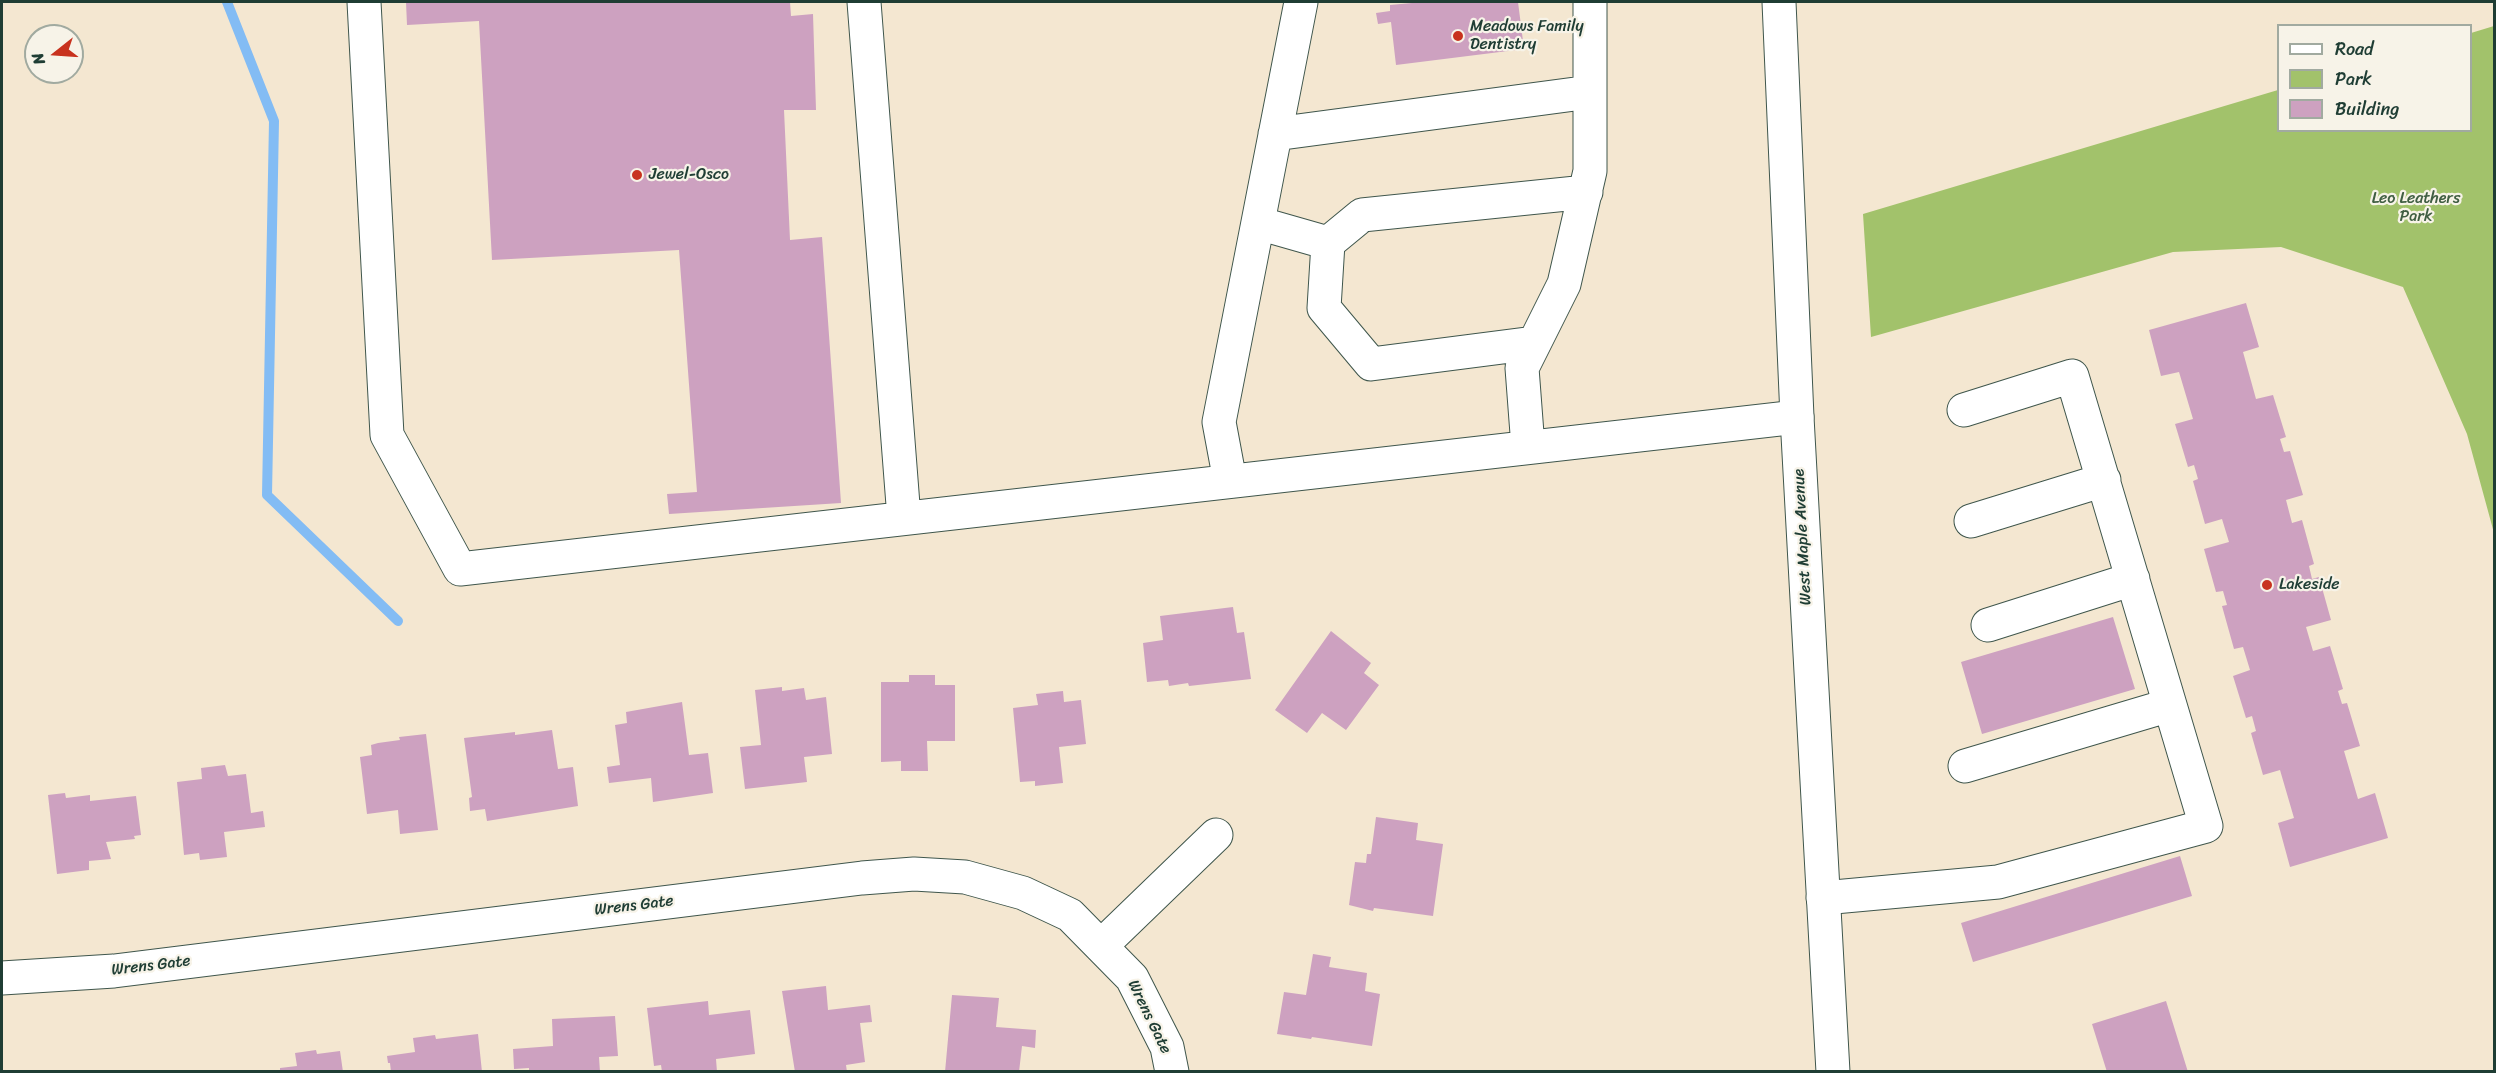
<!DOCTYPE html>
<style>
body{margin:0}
#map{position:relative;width:2496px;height:1073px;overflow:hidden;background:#f4e7d1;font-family:Sriracha,sans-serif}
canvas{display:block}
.frame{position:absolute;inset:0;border:3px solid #1f3d34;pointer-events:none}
.legend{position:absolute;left:2277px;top:24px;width:195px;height:108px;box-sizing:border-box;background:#f7f3e8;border:2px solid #a1aaa0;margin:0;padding:8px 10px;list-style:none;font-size:18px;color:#1f3d34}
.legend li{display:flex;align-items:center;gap:12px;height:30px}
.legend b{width:30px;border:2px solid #a1aaa0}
.north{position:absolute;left:24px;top:24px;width:60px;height:60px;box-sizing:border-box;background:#f7f3e8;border:2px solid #a1aaa0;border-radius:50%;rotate:253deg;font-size:16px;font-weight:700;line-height:24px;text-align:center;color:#1f3d34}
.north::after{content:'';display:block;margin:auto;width:21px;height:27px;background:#c8321e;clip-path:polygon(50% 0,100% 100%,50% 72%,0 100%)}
</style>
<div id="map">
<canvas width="2496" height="1073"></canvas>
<div class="frame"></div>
<ul class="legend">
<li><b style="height:8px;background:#fff"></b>Road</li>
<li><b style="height:16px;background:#a2c26b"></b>Park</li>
<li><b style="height:16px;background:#cda1c0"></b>Building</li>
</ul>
<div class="north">N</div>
</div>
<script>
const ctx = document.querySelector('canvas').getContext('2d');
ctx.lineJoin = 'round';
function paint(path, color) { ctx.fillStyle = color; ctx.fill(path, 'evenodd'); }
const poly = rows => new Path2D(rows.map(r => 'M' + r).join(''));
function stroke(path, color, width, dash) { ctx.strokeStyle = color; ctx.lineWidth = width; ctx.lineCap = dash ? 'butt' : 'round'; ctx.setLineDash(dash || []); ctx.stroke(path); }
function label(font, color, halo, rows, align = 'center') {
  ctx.font = font + ' Sriracha,sans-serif'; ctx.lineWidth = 4.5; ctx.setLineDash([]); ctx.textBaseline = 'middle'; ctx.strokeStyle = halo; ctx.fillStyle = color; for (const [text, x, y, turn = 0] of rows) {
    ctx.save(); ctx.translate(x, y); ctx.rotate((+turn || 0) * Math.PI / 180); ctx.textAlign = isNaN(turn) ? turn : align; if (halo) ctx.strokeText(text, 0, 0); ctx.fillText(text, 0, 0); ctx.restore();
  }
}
paint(poly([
 [2494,26,2494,533,2467,434,2403,287,2281,247,2173,252,1871,337,1863,214,2278,90,2278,130,2470,130,2471,33]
]), '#a2c26b');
stroke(poly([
 [227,2,274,121,267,495,398,621]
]), '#83bcf4', 10);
paint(poly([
 [406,2,790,2,791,16,813,14,816,110,784,110,790,240,822,237,841,503,669,514,667,494,697,492,679,250,492,260,479,21,407,25],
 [1423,2,1518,2,1524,49,1396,65,1391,22,1378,24,1376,13,1390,11,1390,5],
 [2246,303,2259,347,2243,352,2256,399,2273,395,2286,437,2280,439,2284,452,2290,451,2303,495,2286,500,2292,523,2302,520,2314,564,2309,566,2312,579,2319,577,2331,620,2306,627,2313,651,2330,646,2343,689,2338,691,2342,704,2347,703,2360,746,2344,751,2358,799,2375,793,2388,838,2290,867,2278,823,2294,818,2280,770,2263,775,2251,733,2256,731,2252,716,2246,718,2233,676,2250,670,2243,647,2234,649,2222,606,2227,605,2223,591,2216,592,2204,549,2229,542,2222,519,2205,524,2193,481,2198,479,2194,465,2188,467,2175,424,2193,419,2179,372,2161,376,2149,330],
 [1233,607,1237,633,1244,632,1251,679,1189,686,1188,683,1169,686,1168,680,1147,682,1143,643,1163,640,1160,616],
 [2113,617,2135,689,1982,734,1961,662],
 [1331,631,1371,663,1364,673,1379,685,1346,730,1322,713,1307,733,1275,710],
 [909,675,935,675,935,685,955,685,955,741,927,741,928,771,901,771,901,761,881,762,881,682,909,682],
 [782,687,782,691,804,688,806,700,826,697,832,754,804,757,807,782,745,789,740,747,761,745,755,690],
 [1063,691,1064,702,1081,700,1086,744,1059,747,1063,783,1035,786,1035,781,1020,782,1013,708,1038,705,1036,694],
 [682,702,689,755,708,753,713,793,653,802,651,778,609,783,607,767,620,765,615,725,627,723,626,712],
 [552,730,558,769,573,767,578,806,487,821,485,809,470,811,469,798,472,797,464,738,515,732,515,735],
 [426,734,438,830,400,834,398,810,367,814,360,757,372,755,371,745,378,743,400,740,399,737],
 [225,765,228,776,246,774,251,813,263,811,265,827,224,832,227,857,200,860,199,853,184,855,177,782,202,779,201,768],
 [65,793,66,798,90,795,90,801,136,796,141,835,134,836,135,839,106,842,111,859,89,861,89,870,57,874,48,795],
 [1376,817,1418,823,1416,840,1443,844,1433,916,1374,908,1373,911,1349,905,1355,862,1366,863,1367,854,1371,854],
 [2180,856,2192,896,1973,962,1961,923],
 [1313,954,1331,957,1329,967,1367,973,1365,991,1380,994,1372,1046,1312,1037,1311,1039,1277,1034,1284,992,1306,995],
 [826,986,828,1010,870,1005,872,1022,860,1023,865,1062,846,1065,847,1072,795,1072,782,991],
 [952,995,999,998,996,1027,1036,1030,1035,1048,1022,1046,1019,1072,945,1072],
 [708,1001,709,1015,750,1010,755,1054,716,1059,717,1072,662,1072,661,1065,654,1066,647,1008],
 [2166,1001,2188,1072,2107,1072,2092,1024],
 [615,1016,618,1056,599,1057,600,1072,529,1072,529,1068,514,1069,513,1049,553,1046,552,1019],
 [478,1034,482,1072,391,1072,390,1063,388,1063,387,1056,415,1052,413,1038,435,1035,436,1039],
 [316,1050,317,1054,340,1051,343,1072,280,1072,280,1068,297,1066,295,1053]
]), '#cda1c0');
const minor = poly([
 [364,2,387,435,460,569,1797,417],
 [864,2,904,518],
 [1275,134,1590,92],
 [1258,223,1328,243],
 [1534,343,1371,364,1324,308,1328,243,1362,215,1586,192],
 [1528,447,1522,368,1564,284,1590,171,1590,2],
 [1230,481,1219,422,1301,2],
 [1971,521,2104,480],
 [1988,625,2133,579],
 [1965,766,2170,705],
 [1823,898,1998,882,2206,826,2072,376,1964,410],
 [1101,946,1216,835],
 [2,978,114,971,862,878,914,874,965,877,1023,893,1070,915,1132,978,1167,1047,1172,1072]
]);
const major = poly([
 [1779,2,1797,417,1833,1072]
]);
stroke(minor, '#3f564c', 35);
stroke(major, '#3f564c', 35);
stroke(minor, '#fff', 33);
stroke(major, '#fff', 33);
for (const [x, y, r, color] of [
 [1458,36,6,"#c8321e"],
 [637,175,6,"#c8321e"],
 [2267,585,6,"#c8321e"]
]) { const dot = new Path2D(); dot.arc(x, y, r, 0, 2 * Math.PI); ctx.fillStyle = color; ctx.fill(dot); stroke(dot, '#f7f3e8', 2); }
label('16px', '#1f3d34', '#f7f3e8', [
 ["Meadows Family",1470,27],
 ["Dentistry",1470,45],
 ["Jewel-Osco",649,175],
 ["Lakeside",2279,585]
], 'left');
label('16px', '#405e42', '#f7f3e8', [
 ["Leo Leathers",2416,199],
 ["Park",2416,217]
]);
label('16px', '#1f3d34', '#f7f3e8', [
 ["West Maple Avenue",1803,537,-93],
 ["Wrens Gate",634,906,-7],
 ["Wrens Gate",151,966,-7],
 ["Wrens Gate",1149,1017,64]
]);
</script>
